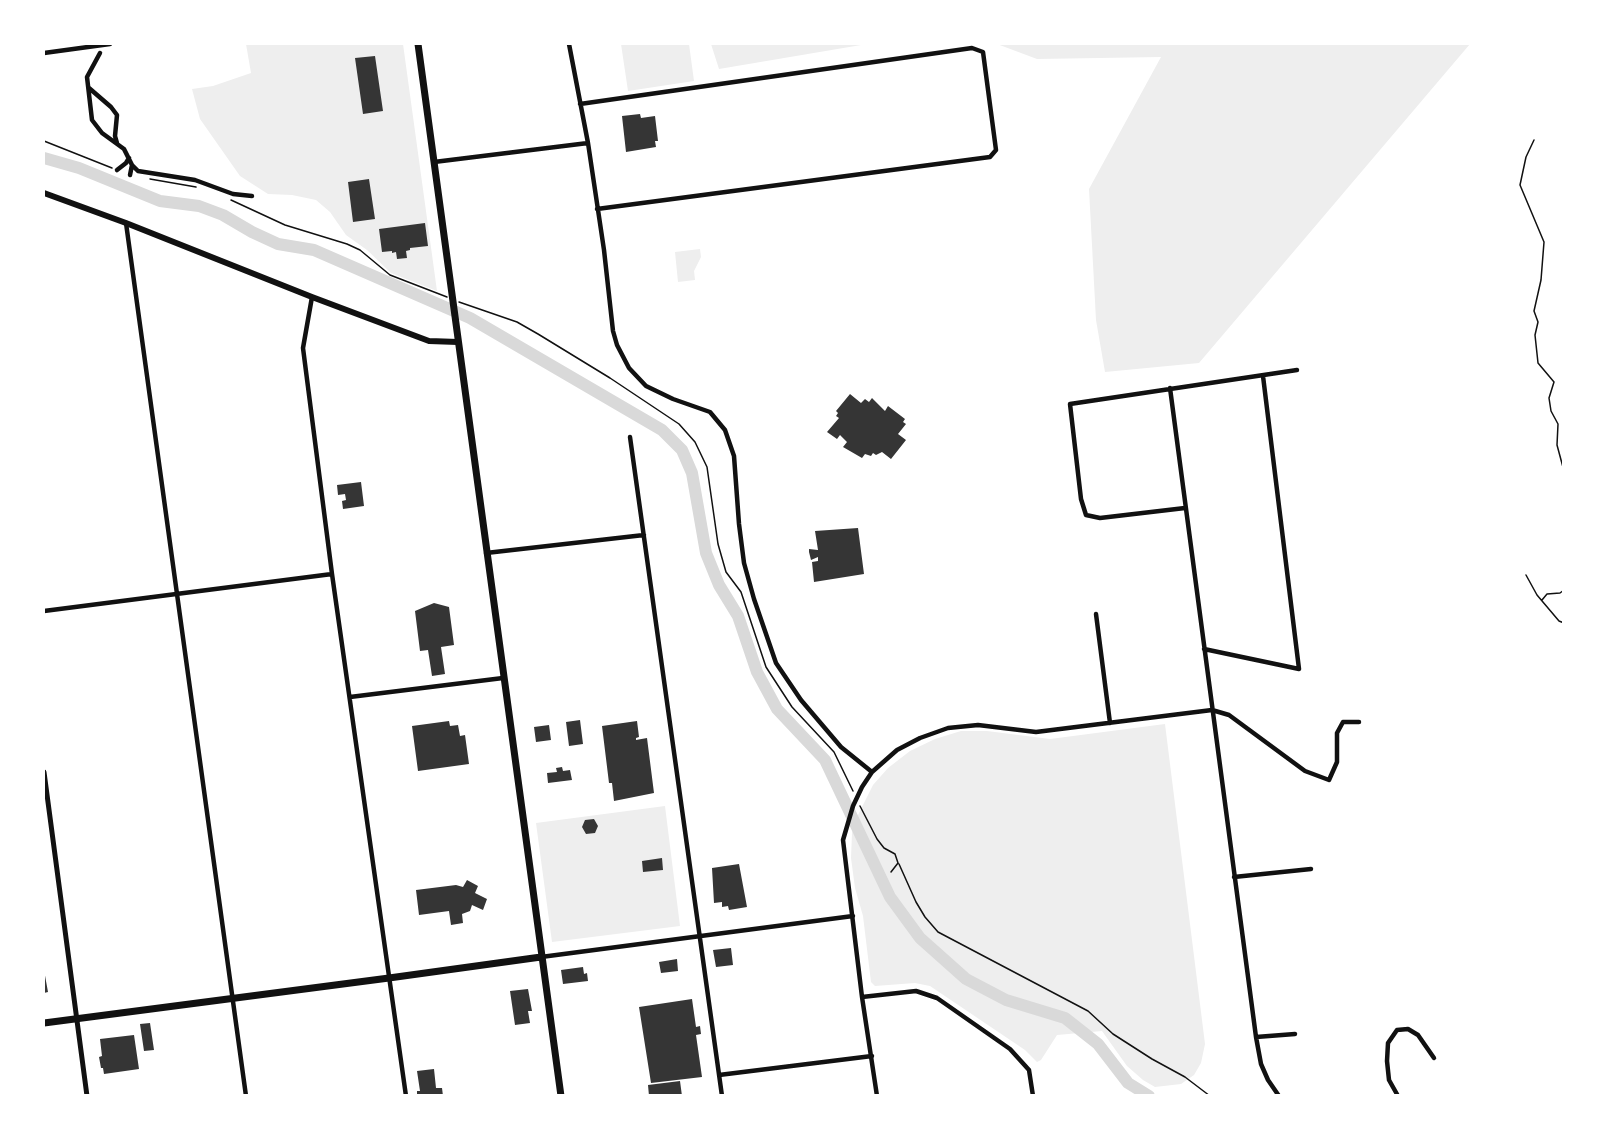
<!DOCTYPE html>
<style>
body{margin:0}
#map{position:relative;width:1607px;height:1139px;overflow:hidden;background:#fff;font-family:"Space Grotesk",sans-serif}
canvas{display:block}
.frame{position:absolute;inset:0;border:45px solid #fff;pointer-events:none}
</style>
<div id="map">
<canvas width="1607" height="1139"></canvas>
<div class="frame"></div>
</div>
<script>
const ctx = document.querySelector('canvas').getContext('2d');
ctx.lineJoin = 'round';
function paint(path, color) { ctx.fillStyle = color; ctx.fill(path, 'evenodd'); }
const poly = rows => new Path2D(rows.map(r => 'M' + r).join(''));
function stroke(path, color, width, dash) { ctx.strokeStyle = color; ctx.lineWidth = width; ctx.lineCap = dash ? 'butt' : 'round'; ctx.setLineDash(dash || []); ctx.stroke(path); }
paint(poly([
 [246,44,403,44,437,291,391,273,367,250,346,235,330,212,316,200,292,195,268,194,240,176,200,119,192,89,213,86,251,73],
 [621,44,689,44,694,81,628,91],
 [711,44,867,44,719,69],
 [997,44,1470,44,1199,363,1105,372,1096,320,1089,189,1161,57,1037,59],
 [700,249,701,257,694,271,695,280,678,282,675,252],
 [1165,724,1205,1044,1201,1063,1194,1075,1181,1084,1155,1087,1143,1080,1127,1066,1102,1031,1057,1035,1041,1060,1037,1062,1025,1050,930,986,915,983,875,986,871,982,863,916,855,888,851,858,852,833,858,815,873,785,888,768,910,751,935,739,961,731,987,731,1050,739],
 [665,806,680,926,552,942,536,823]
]), '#eee');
stroke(poly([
 [44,158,79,168,160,201,199,206,223,215,252,232,278,244,314,250,470,318,662,430,682,450,692,473,706,553,719,585,738,616,757,672,777,709,825,760,890,897,920,938,966,979,1006,1000,1065,1018,1098,1044,1128,1083,1149,1096]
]), '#d9d9d9', 12);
paint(poly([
 [375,56,383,111,363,114,355,58],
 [640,114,641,118,655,116,658,141,655,141,656,147,626,152,622,116],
 [369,179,375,219,353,222,348,182],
 [425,223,428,246,410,248,410,250,406,251,407,258,397,259,396,252,392,253,392,251,382,252,379,229],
 [850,394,861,403,865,399,869,402,872,398,885,411,888,406,905,419,903,422,906,424,898,434,906,440,891,459,882,452,876,455,873,453,871,456,865,454,862,458,843,447,847,442,840,435,837,439,827,432,839,418,836,416,838,413,836,411],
 [361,482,364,506,343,509,342,501,346,500,345,494,338,495,337,485],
 [858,528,864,574,814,582,812,562,818,561,818,557,811,560,809,552,809,549,818,550,815,531],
 [434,603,449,607,454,645,441,647,445,674,432,676,428,650,420,651,415,611],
 [580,720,583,744,569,746,566,722],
 [449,721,450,726,458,725,460,736,465,735,469,764,418,771,412,726],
 [637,721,639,737,636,738,636,740,647,738,654,793,614,801,612,783,609,783,602,726],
 [549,725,551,740,536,742,534,727],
 [562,767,563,771,570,770,572,780,548,783,547,773,557,772,556,768],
 [594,819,598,826,595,833,586,834,582,827,585,820],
 [662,858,663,870,643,872,642,861],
 [739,864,747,907,729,910,728,906,722,907,722,902,714,903,712,868],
 [467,880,478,886,475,893,487,899,483,910,472,905,470,911,462,914,463,923,451,925,449,911,419,915,416,890,456,885,463,887],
 [731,948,733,965,716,967,713,950],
 [677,959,678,971,661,973,659,962],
 [583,967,584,974,587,973,588,981,563,984,561,970],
 [44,970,48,992,44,993],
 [528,989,532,1011,528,1011,530,1023,515,1025,510,991],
 [692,999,696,1027,700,1026,701,1034,696,1035,702,1077,651,1083,639,1007],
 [150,1023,154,1050,144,1051,140,1024],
 [134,1035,139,1069,104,1074,103,1068,101,1068,99,1057,102,1056,100,1039],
 [434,1069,436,1088,442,1088,443,1096,417,1096,417,1091,420,1091,417,1071],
 [680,1081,682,1096,649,1096,648,1085]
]), '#353535');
stroke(poly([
 [1534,140,1526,157,1520,185,1544,242,1541,280,1534,311,1538,322,1535,335,1538,363,1554,382,1549,398,1551,411,1558,424,1557,445,1564,471],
 [44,141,112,168],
 [150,179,196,187],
 [231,200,285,225,347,244,360,250,390,275,447,297],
 [459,302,517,322,538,334,610,378,679,424,695,442,707,467,718,544,726,572,741,592,766,667,792,707,834,752,853,791],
 [1526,575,1537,595,1559,621,1564,623],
 [1542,600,1547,594,1560,593,1564,590],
 [860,806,877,839,884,848,895,854,898,863,891,872],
 [899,864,916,902,925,917,938,932,1088,1011,1113,1034,1152,1059,1185,1077,1210,1096]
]), '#111', 1.5);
stroke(poly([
 [569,44,588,143,604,250,613,331,617,345,629,368,646,386,673,399,710,412,725,430,734,456,739,524,744,563,754,599,776,663,801,700,841,747,872,772],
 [44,53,110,44],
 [100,53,87,77,92,120,102,133,124,149,132,165,138,171,195,180,233,194,252,196],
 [89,88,111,107,117,115,115,136,117,143],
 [580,104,972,48,983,52,996,150,990,157,597,209],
 [434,162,588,143],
 [117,170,126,163,129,158],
 [130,175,132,165],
 [126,223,246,1096],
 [312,297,303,348,332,574,406,1096],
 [1170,388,1256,1037,1261,1064,1268,1080,1279,1096],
 [630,437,722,1096],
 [1185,508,1100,518,1086,515,1081,499,1070,404,1297,370],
 [486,553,644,535],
 [44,611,332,574],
 [1096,614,1110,723],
 [1204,649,1299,669,1263,376],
 [350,697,503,678],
 [1234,877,1311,869],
 [541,957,853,916],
 [862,997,916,991,937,998,1010,1049,1029,1070,1033,1096],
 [1256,1037,1295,1034],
 [719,1075,872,1056],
 [877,1096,862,997,843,840,853,806,862,787,872,772,897,750,920,738,948,728,978,725,1036,732,1212,710,1229,715,1305,771,1329,780,1337,762,1337,733,1343,722,1359,722],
 [1398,1096,1389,1080,1387,1061,1388,1043,1397,1030,1408,1029,1418,1035,1434,1058]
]), '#111', 4.5);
stroke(poly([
 [44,772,87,1096]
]), '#111', 5);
stroke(poly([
 [44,193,126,223,312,297,429,341,458,342]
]), '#111', 6);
stroke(poly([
 [418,44,561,1096],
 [44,1023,389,978,541,957]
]), '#111', 7);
</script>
